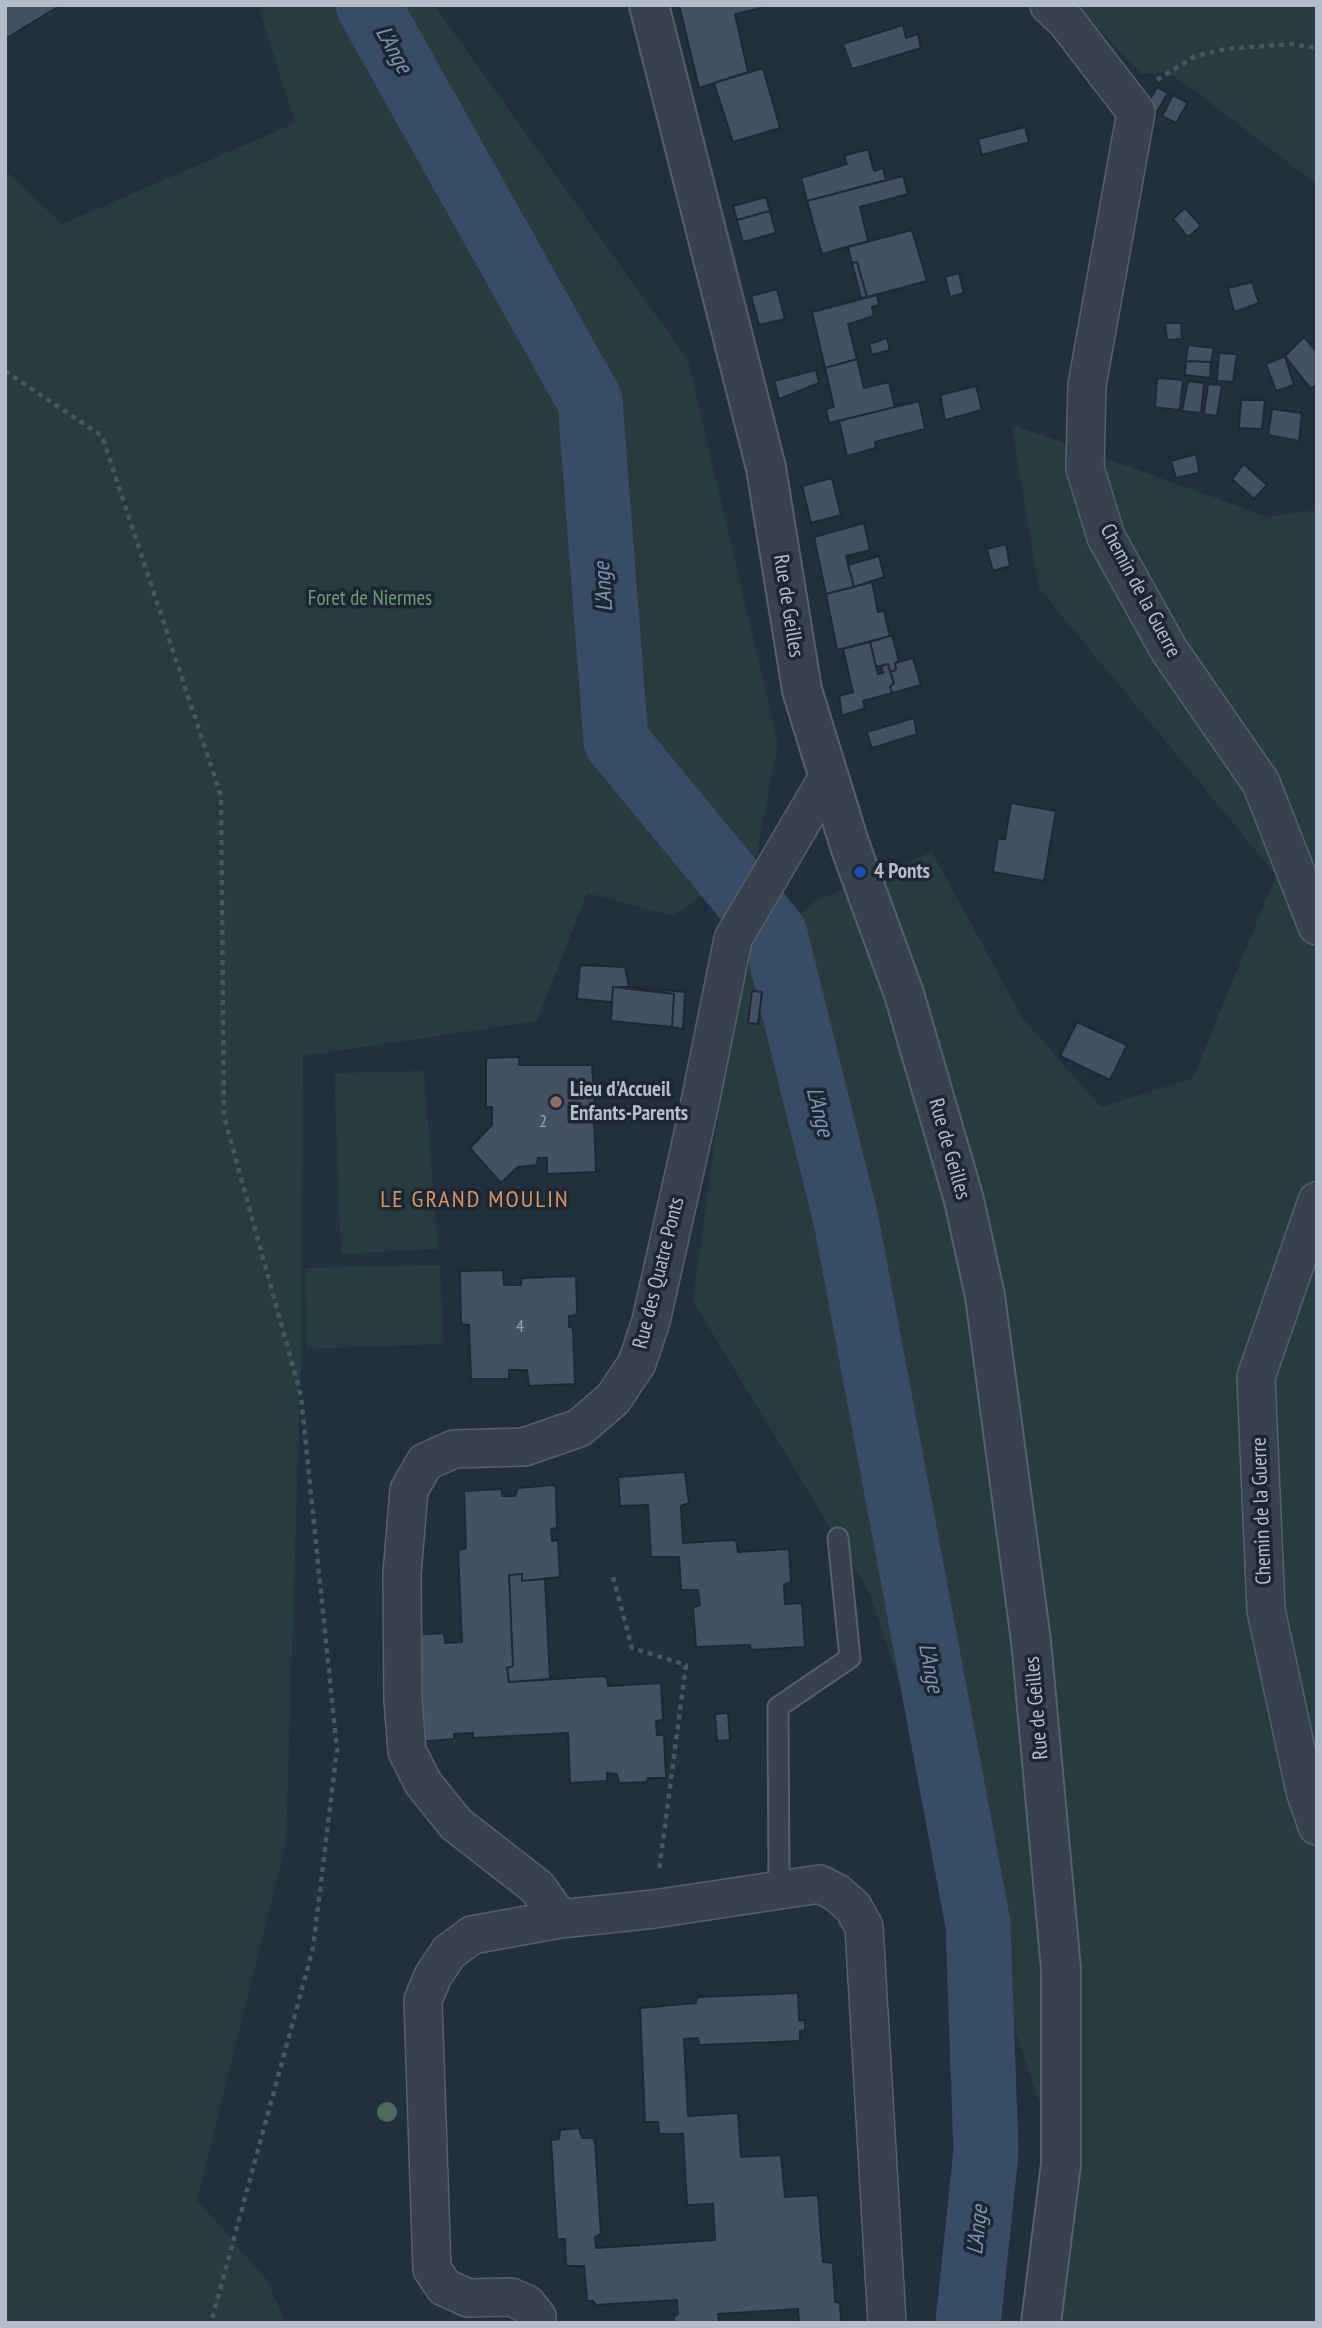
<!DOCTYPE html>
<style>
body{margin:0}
#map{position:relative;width:1322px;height:2328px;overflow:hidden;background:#242f3e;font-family:"PT Sans Narrow",sans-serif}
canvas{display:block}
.frame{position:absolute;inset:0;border:7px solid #b4bcc9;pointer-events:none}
</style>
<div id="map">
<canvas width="1322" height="2328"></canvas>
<div class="frame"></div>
</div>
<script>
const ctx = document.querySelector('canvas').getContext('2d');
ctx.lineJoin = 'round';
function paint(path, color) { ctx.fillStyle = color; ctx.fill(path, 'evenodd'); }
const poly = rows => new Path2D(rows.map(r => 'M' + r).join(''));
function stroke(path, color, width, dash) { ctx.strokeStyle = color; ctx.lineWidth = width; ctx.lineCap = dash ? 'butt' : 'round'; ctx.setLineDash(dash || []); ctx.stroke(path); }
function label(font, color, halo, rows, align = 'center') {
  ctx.font = font + ' "PT Sans Narrow",sans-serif'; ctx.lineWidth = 7; ctx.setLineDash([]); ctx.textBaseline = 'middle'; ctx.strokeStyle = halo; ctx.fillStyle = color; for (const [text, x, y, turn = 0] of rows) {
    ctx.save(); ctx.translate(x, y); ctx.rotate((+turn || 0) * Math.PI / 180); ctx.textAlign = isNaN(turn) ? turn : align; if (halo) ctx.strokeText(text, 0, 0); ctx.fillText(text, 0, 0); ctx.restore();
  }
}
paint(poly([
 [258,5,434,5,688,360,778,743,757,854,674,916,587,893,537,1021,303,1056,301,1362,286,1843,197,2200,267,2280,286,2323,5,2323,5,170,62,224,295,123],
 [1077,5,1317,5,1317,185,1190,87,1167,72,1141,74],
 [1011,424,1268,517,1317,510,1317,2323,1042,2323,1061,2167,869,1592,693,1301,737,976,815,901,932,852,1023,1019,1101,1107,1193,1078,1276,875,1039,588],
 [424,1071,438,1249,341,1254,334,1073],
 [440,1265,444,1344,307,1349,305,1268]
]), '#263c3f');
stroke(poly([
 [368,5,590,401,616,741,775,934,846,1220,978,1924,986,2152,968,2323]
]), '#394c67', 65);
const building = poly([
 [5,5,61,5,5,39,5,5],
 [679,5,761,5,761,8,735,14,748,72,699,88,679,5],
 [903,25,906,38,918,34,921,48,852,69,843,44,903,25],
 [763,68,780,128,733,142,714,83,763,68],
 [1157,87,1168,93,1156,113,1145,108,1157,87],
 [1173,95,1186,102,1187,104,1176,123,1162,116,1173,95],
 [1025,127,1029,142,982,155,978,139,1025,127],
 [868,149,874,171,883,168,886,180,807,201,801,178,847,164,844,156,868,149],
 [903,176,908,194,860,207,868,241,822,254,807,201,903,176],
 [766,197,770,211,737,220,733,206,766,197],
 [1185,208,1201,226,1188,237,1173,219,1185,208],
 [770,211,776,233,743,242,737,220,770,211],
 [912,230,927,281,867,297,857,262,852,263,848,247,912,230],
 [857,262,867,297,861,298,852,263,857,262],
 [959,273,964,293,950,297,945,277,959,273],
 [1252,282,1259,303,1234,312,1228,288,1252,282],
 [777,289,785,319,759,325,751,296,777,289],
 [877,295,879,305,872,307,874,316,848,324,857,359,825,368,812,312,877,295],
 [1165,323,1181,323,1182,339,1167,340,1165,323],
 [1304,337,1317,352,1317,384,1311,389,1285,356,1304,337],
 [887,338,890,350,872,355,869,344,887,338],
 [1188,345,1214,348,1211,362,1186,361,1188,345],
 [1219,353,1237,354,1233,382,1217,381,1219,353],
 [1285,356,1294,385,1276,391,1266,364,1285,356],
 [857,359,864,388,889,382,895,407,829,423,826,409,834,407,825,368,857,359],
 [1186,361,1211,362,1210,378,1185,375,1186,361],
 [816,370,819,383,779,399,774,381,816,370],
 [1157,378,1183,380,1180,408,1178,410,1155,407,1157,378],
 [1188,381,1204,383,1201,413,1182,411,1188,381],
 [1208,384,1222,385,1217,416,1204,414,1208,384],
 [976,386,982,410,945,420,940,395,976,386],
 [1241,400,1265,400,1262,429,1239,428,1241,400],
 [919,401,925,429,875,442,876,448,847,456,839,421,919,401],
 [1272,409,1302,413,1299,441,1268,435,1272,409],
 [1196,454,1199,470,1198,473,1176,478,1171,461,1196,454],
 [1244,464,1267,485,1254,499,1232,479,1244,464],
 [832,478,841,515,811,523,802,486,832,478],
 [864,523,870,550,846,556,854,587,826,594,814,537,864,523],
 [1006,544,1010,566,993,571,987,549,1006,544],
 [879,556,884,577,854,587,848,565,879,556],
 [872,582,878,612,884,611,890,636,837,650,826,594,872,582],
 [890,636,892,636,899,661,895,663,896,670,890,672,888,664,876,667,870,642,890,636],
 [870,642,878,674,883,673,881,666,888,664,894,683,890,687,892,693,863,701,865,708,842,716,839,696,853,692,843,649,870,642],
 [913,658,921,685,892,693,890,687,894,683,890,672,896,670,895,663,913,658],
 [914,718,917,734,872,748,867,732,914,718],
 [1011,803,1056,811,1044,881,993,872,998,839,1005,839,1011,803],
 [580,965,625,967,629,987,613,987,612,1002,577,999,580,965],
 [613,987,674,994,672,1027,611,1021,613,987],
 [629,987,685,992,683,1029,672,1027,674,994,629,987],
 [752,991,762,992,758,1024,748,1023,752,991],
 [1077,1022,1127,1045,1110,1080,1060,1056,1077,1022],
 [519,1057,519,1065,592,1065,595,1109,587,1110,587,1120,594,1120,596,1172,547,1174,547,1158,538,1158,537,1165,518,1167,501,1183,470,1148,492,1125,492,1107,486,1107,486,1058,519,1057],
 [503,1270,504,1285,521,1285,522,1278,576,1276,577,1311,576,1315,569,1316,569,1327,573,1328,575,1384,529,1386,527,1370,509,1370,509,1379,471,1379,469,1325,461,1324,460,1271,503,1270],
 [685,1472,689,1503,681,1506,683,1543,736,1540,738,1552,789,1549,791,1582,784,1585,785,1604,802,1603,805,1647,751,1650,750,1645,696,1647,693,1607,700,1605,698,1590,681,1590,679,1557,651,1557,648,1505,620,1506,618,1477,685,1472],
 [553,1485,556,1487,557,1528,551,1529,552,1541,558,1540,560,1577,522,1581,522,1574,509,1575,513,1666,507,1668,509,1682,603,1676,607,1678,608,1686,661,1683,663,1720,656,1721,657,1735,664,1735,666,1778,648,1778,647,1782,619,1783,617,1774,607,1773,607,1781,570,1783,568,1733,473,1738,473,1733,454,1734,454,1739,416,1742,412,1635,444,1633,445,1643,462,1642,458,1550,466,1548,464,1491,502,1489,502,1496,515,1496,518,1488,553,1485],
 [522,1574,522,1581,545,1579,550,1679,509,1682,507,1668,513,1666,509,1575,522,1574],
 [728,1713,730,1740,717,1741,715,1714,728,1713],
 [798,1993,799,2020,805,2021,805,2030,800,2031,800,2041,699,2045,698,2038,684,2039,688,2116,738,2113,741,2157,781,2155,785,2197,818,2195,823,2262,833,2263,835,2302,840,2303,841,2323,799,2323,798,2309,718,2314,719,2323,674,2323,674,2317,678,2314,677,2300,596,2305,593,2301,587,2301,584,2266,566,2266,565,2239,557,2239,551,2140,559,2139,560,2130,579,2128,582,2138,593,2138,595,2142,601,2234,595,2237,596,2248,715,2240,713,2204,687,2205,683,2134,659,2134,658,2122,645,2122,640,2008,696,2003,697,1998,700,1997,798,1993]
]);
paint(building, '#455162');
stroke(building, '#1f2835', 2);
const service = poly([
 [779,1889,778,1707,850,1658,838,1538]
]);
const minor = poly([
 [1049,5,1067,22,1136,112,1087,385,1085,468,1106,537,1169,650,1261,783,1317,926],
 [1317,1201,1256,1377,1266,1610,1305,1791,1317,1826],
 [560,1919,537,1887,456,1824,423,1783,407,1751,403,1700,402,1574,409,1490,425,1462,454,1449,524,1447,579,1428,613,1399,637,1363,651,1321,698,1112,733,939,828,777],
 [537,2323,537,2317,527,2304,511,2297,468,2298,444,2287,432,2269,423,2000,433,1976,449,1952,472,1935,560,1919,654,1909,820,1884,837,1893,853,1907,864,1927,887,2323]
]);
const tertiary = poly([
 [649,5,766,468,802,690,850,846,904,994,964,1200,985,1296,1031,1641,1061,1969,1061,2164,1041,2323]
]);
stroke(service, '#565f6c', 23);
stroke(minor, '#565f6c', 40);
stroke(tertiary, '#565f6c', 42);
stroke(poly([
 [1157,80,1195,56,1226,49,1291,44,1317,48],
 [5,371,102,436,221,796,224,1116,301,1396,337,1750,313,1948,211,2323],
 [613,1577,632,1648,686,1665,659,1871]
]), '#44595c', 4.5, [5, 5]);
stroke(service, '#38414e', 19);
stroke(minor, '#38414e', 37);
stroke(tertiary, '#38414e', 38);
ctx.fillStyle = '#4b6a5d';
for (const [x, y] of [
 [387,2112]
]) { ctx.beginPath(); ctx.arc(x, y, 10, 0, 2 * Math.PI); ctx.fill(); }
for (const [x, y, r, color] of [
 [860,872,7,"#1a4fb4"],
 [556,1102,7,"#8d6e63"]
]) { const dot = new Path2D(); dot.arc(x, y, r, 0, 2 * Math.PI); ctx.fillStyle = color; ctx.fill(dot); stroke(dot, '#1d2633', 2.5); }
label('18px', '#98a1af', null, [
 ["2",543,1122],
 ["4",520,1327]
]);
label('21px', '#b4bcc9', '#1d2633', [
 ["Chemin de la Guerre",1140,591,62],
 ["Rue de Geilles",788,606,81],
 ["Rue de Geilles",949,1149,74],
 ["Rue des Quatre Ponts",659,1273,-76],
 ["Chemin de la Guerre",1262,1511,-92],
 ["Rue de Geilles",1037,1708,-95]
]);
label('21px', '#6b9a76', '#1d2633', [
 ["Foret de Niermes",370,599]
]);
label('bold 21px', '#b4bcc9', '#1d2633', [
 ["4 Ponts",874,872],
 ["Lieu d'Accueil",570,1090],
 ["Enfants-Parents",570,1114]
], 'left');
label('italic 23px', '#7c92b1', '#1d2633', [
 ["L'Ange",393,50,61],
 ["L'Ange",604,587,-94],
 ["L'Ange",819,1112,76],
 ["L'Ange",930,1668,79],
 ["L'Ange",978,2230,-84]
]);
ctx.letterSpacing = '2px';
label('24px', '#d59563', '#1d2633', [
 ["LE GRAND MOULIN",475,1200]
]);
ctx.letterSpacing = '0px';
</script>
